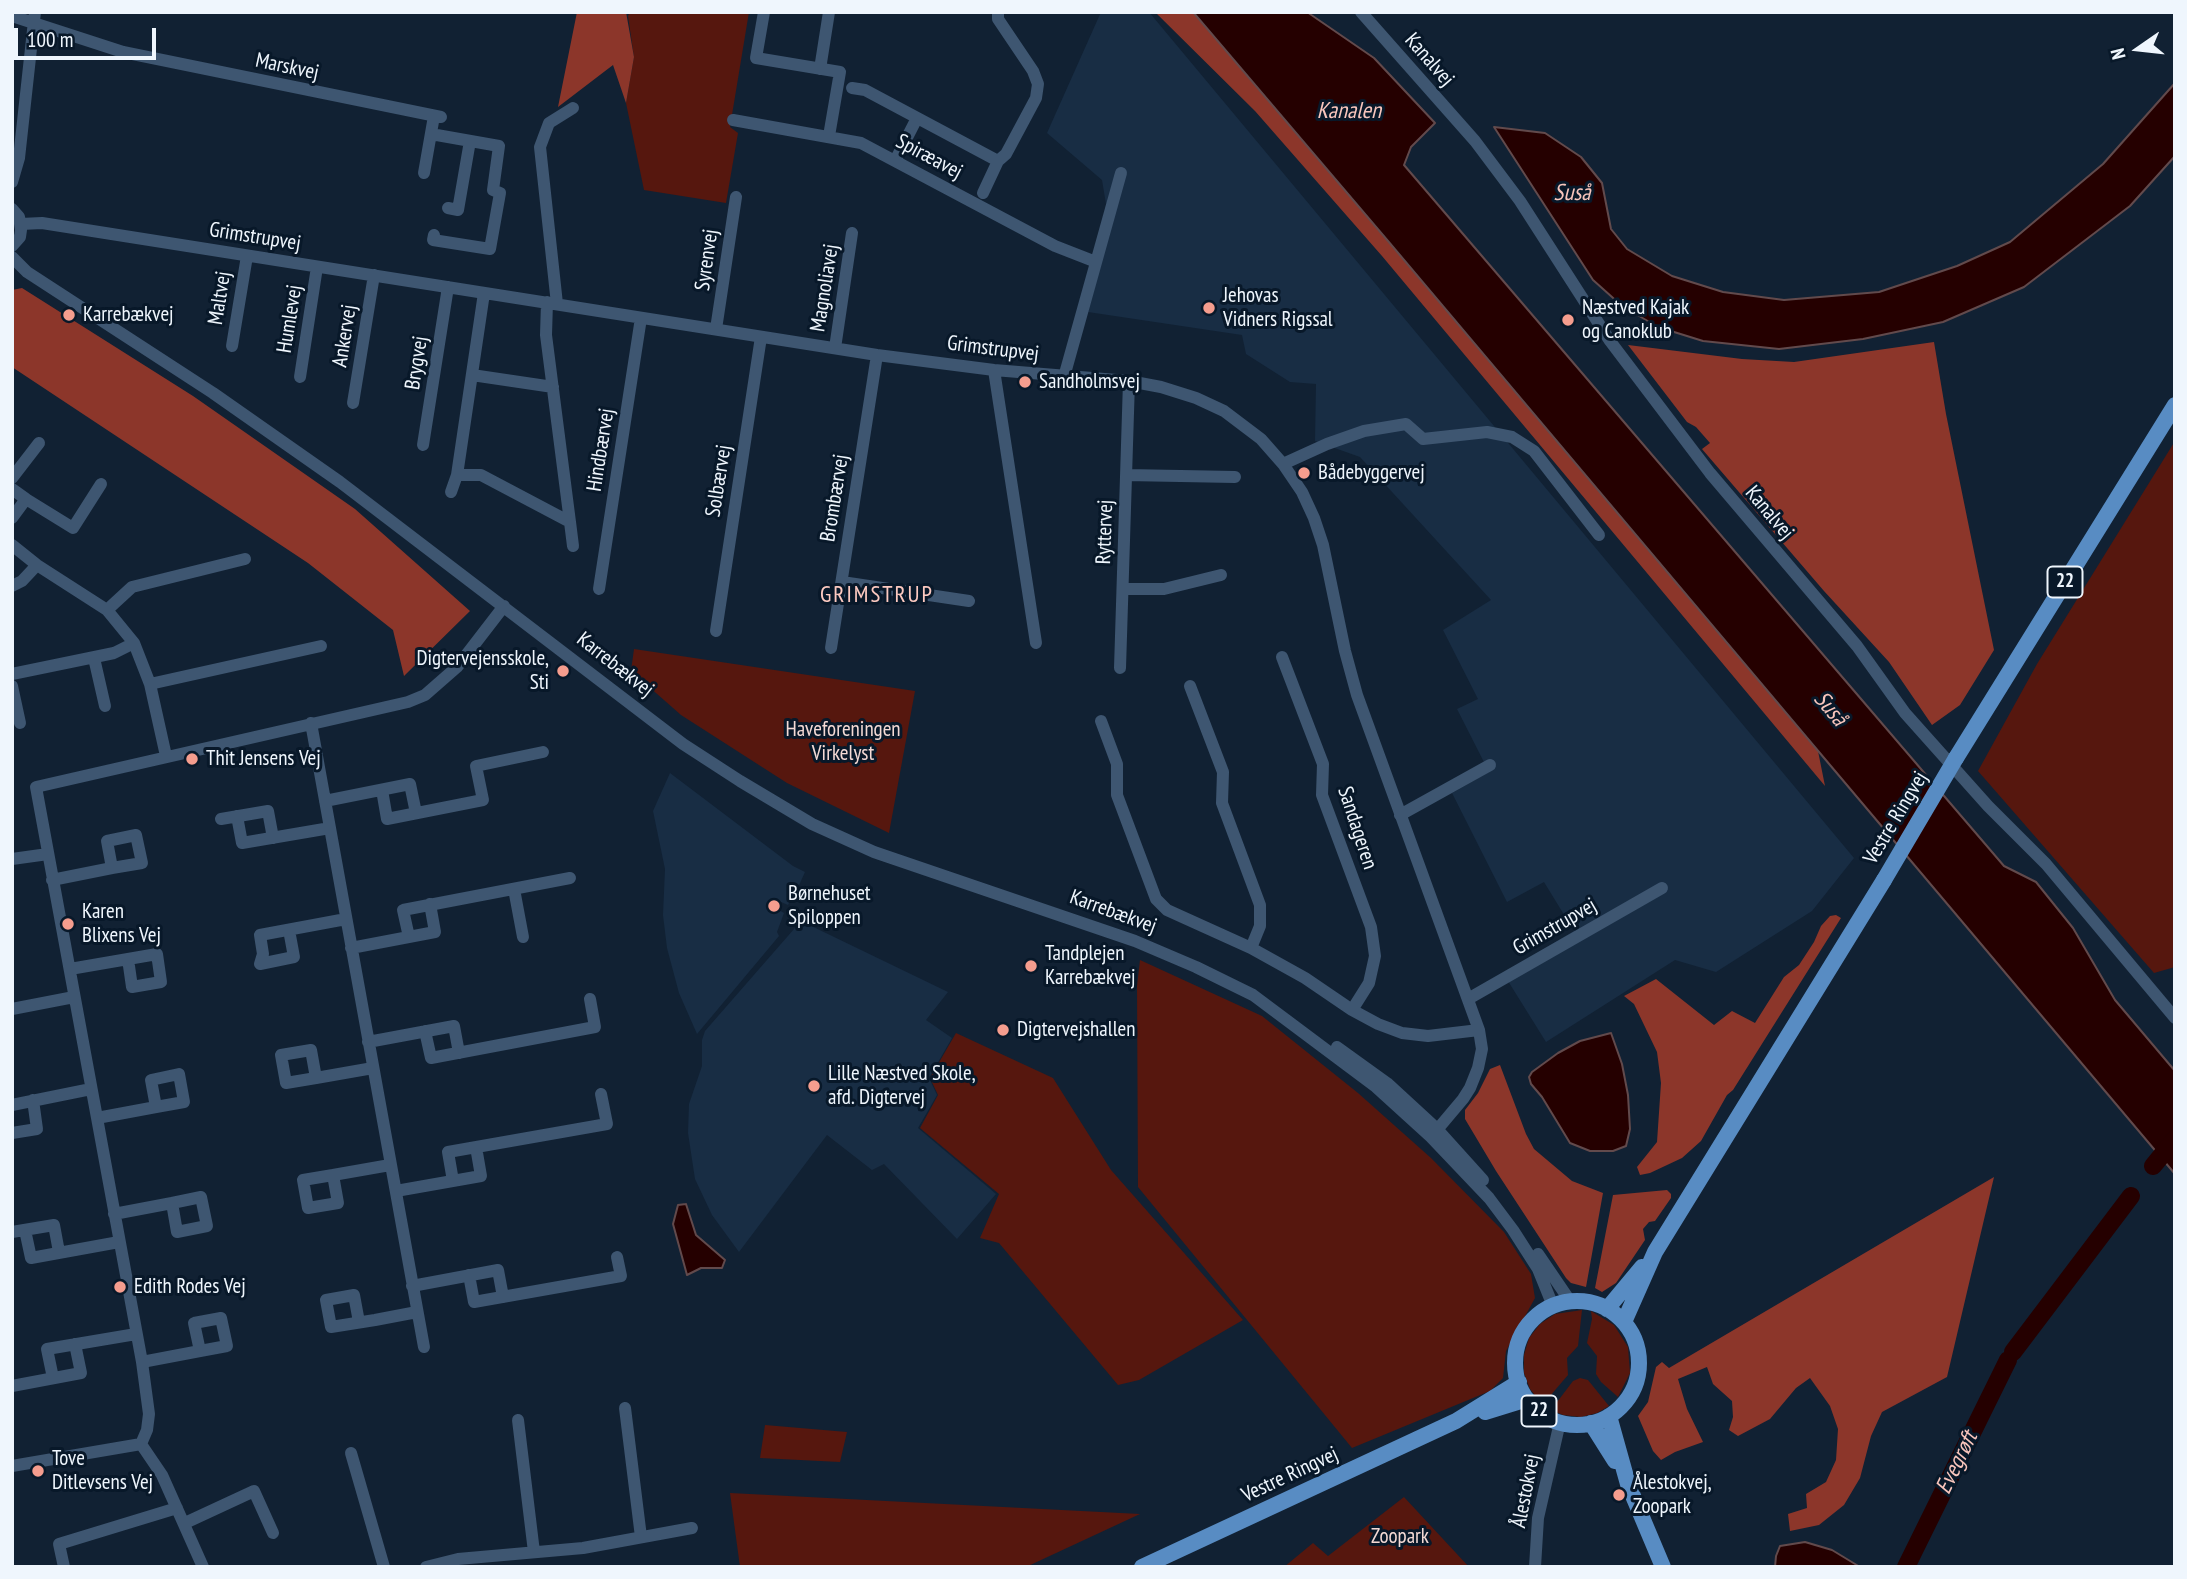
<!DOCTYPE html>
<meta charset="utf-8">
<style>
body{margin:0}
#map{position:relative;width:2187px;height:1579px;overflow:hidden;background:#112133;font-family:"PT Sans Narrow",sans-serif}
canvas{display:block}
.frame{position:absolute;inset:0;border:14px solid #eff6fd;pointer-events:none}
.north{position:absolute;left:2103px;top:14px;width:70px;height:70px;-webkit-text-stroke:5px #081829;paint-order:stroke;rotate:256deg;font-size:19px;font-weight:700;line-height:28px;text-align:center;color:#eff6fd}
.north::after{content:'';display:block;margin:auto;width:24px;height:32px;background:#eff6fd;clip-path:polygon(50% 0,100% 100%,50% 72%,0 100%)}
.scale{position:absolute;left:14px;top:28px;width:142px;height:32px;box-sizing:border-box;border:4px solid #eff6fd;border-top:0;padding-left:9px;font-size:21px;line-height:24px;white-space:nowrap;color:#eff6fd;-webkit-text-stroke:5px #081829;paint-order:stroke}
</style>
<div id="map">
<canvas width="2187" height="1579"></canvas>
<div class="frame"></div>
<div class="north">N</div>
<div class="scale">100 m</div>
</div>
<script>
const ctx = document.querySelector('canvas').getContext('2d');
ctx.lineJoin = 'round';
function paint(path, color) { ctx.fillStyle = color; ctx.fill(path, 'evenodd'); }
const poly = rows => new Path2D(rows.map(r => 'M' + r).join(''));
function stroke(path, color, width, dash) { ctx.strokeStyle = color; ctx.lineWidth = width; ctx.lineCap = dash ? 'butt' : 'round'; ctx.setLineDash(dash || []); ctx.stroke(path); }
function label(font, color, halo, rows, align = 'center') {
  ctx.font = font + ' "PT Sans Narrow",sans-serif'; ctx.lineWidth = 6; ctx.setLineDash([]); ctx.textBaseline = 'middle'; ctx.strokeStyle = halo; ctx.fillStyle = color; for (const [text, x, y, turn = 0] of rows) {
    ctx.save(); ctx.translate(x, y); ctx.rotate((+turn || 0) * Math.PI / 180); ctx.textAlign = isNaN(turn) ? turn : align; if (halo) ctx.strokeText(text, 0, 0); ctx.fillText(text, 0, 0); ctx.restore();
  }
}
paint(poly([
 [1101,12,1149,12,1854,858,1812,911,1716,972,1675,960,1546,1042,1503,973,1574,931,1544,882,1507,902,1452,793,1489,772,1457,709,1478,699,1443,630,1491,600,1360,457,1315,441,1316,384,1290,382,1246,354,1242,335,1088,312,1106,204,1102,180,1047,133],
 [670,773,793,866,805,872,792,901,790,901,788,905,781,902,777,909,784,913,777,932,779,936,697,1034,679,993,667,948,663,915,665,869,653,811],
 [801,921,948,992,926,1020,952,1038,929,1078,937,1095,918,1128,996,1194,957,1239,884,1164,872,1170,827,1135,739,1252,712,1215,695,1179,688,1133,689,1104,702,1066,702,1040,705,1031]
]), '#182d44');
paint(poly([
 [630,12,749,12,730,127,738,133,726,203,644,190,626,103,634,57,628,16],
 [2175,441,2175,967,2154,973,1978,771,2037,664],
 [634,649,915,691,889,833,787,783,681,715,631,671],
 [1140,960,1262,1016,1358,1093,1431,1158,1504,1232,1531,1274,1535,1298,1506,1351,1503,1378,1490,1391,1352,1448,1138,1187,1137,986],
 [956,1033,1053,1078,1111,1170,1243,1320,1139,1380,1118,1385,999,1243,980,1238,999,1194,920,1128,938,1095,930,1078],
 [1582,1310,1578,1346,1567,1358,1568,1375,1544,1403,1541,1403,1530,1389,1524,1373,1524,1355,1529,1338,1540,1324,1555,1314],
 [1591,1311,1614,1325,1628,1347,1630,1373,1618,1397,1601,1382,1596,1374,1597,1356,1587,1343,1592,1319],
 [1580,1378,1588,1380,1609,1406,1597,1413,1581,1417,1563,1415,1551,1410,1573,1381],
 [765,1425,847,1432,840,1462,760,1458],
 [730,1493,1140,1514,1026,1567,740,1567],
 [1404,1497,1469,1567,1284,1567,1313,1543,1328,1556]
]), '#56170e');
paint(poly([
 [577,12,626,12,634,57,626,103,613,65,558,107],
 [1155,12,1193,12,1388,241,1818,751,1825,786,1382,256,1255,111],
 [22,288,193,396,355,509,470,611,404,676,393,630,308,563,12,367,12,290],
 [1934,342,1946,414,1994,650,1960,705,1932,725,1889,662,1824,591,1702,449,1710,443,1696,427,1687,422,1628,345,1742,359,1794,362],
 [1836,915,1841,918,1733,1090,1727,1095,1701,1141,1682,1158,1650,1173,1640,1175,1637,1167,1657,1142,1661,1083,1657,1052,1634,1004,1624,996,1656,979,1714,1025,1732,1011,1755,1023,1784,977,1799,965,1814,942,1821,926,1830,916],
 [1500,1065,1526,1134,1534,1149,1572,1181,1603,1193,1586,1287,1571,1283,1566,1278,1496,1171,1465,1119,1465,1110,1478,1093,1490,1069],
 [1994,1177,1947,1377,1882,1412,1871,1436,1860,1478,1844,1505,1819,1525,1790,1531,1788,1514,1807,1508,1806,1494,1826,1482,1836,1460,1838,1429,1830,1406,1810,1378,1796,1388,1770,1419,1738,1436,1729,1430,1733,1417,1732,1401,1713,1384,1707,1367,1678,1379,1687,1409,1703,1442,1675,1452,1661,1460,1653,1451,1638,1416,1648,1402,1656,1367,1662,1362,1669,1368],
 [1667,1190,1671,1194,1671,1198,1655,1221,1649,1222,1643,1229,1645,1240,1616,1283,1602,1292,1595,1288,1613,1195]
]), '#8c362a');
const water = poly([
 [1193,12,1307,12,1374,58,1435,123,1411,147,1404,165,2004,866,2036,882,2073,928,2115,1000,2175,1071,2175,1174,1388,241,1193,12],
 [2175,83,2175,156,2130,206,2024,287,1943,322,1863,339,1779,349,1703,341,1658,327,1622,306,1593,280,1494,127,1545,133,1581,157,1602,183,1611,229,1627,249,1672,276,1723,292,1784,300,1879,292,1957,266,2010,242,2103,164,2175,83],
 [1611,1033,1622,1064,1628,1095,1630,1129,1626,1146,1613,1151,1590,1151,1570,1143,1542,1097,1531,1084,1529,1077,1532,1072,1558,1053,1580,1041,1611,1033],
 [686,1204,696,1235,725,1260,722,1268,701,1268,687,1275,673,1224,678,1205,686,1204],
 [1805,1542,1832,1550,1860,1567,1775,1567,1776,1556,1780,1546,1805,1542]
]);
paint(water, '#250000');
stroke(water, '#624a4c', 2);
stroke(poly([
 [2153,1166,2175,1139],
 [2013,1352,2131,1196],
 [1906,1567,2008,1360]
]), '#250000', 18);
stroke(poly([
 [764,12,756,58,840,72,829,136],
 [1361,12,1475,141,1520,201,1610,341,1710,473,1857,646,1905,713,1988,806,2046,864,2175,1018],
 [12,16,123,52,441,117],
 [820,69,829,12],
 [852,88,865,90,998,161,1006,154,1036,98,1038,84,1033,71,998,19,998,12],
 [733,120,861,143,1055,246,1096,262],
 [431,134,499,146,493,190,500,193,490,249,433,240,434,235],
 [895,161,917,118],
 [424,173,434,116],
 [12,182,19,158,35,12],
 [983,193,998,161],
 [448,208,458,210,470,141],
 [12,209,19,217,21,230,20,237,12,246],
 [21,224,42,223,877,355,994,370,1129,381,1161,387,1196,398,1224,411,1261,439,1283,464,1302,492,1314,518,1323,545,1345,651,1357,695,1479,1030,1482,1049,1478,1068,1470,1088,1463,1099,1431,1137],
 [12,257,27,272,213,393,340,482,683,744,740,781,812,824,874,852,1135,941,1196,967,1253,995,1376,1087,1431,1137,1489,1198,1513,1230,1538,1269,1553,1306],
 [484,293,457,475,481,475,570,522,546,335,547,302],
 [557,304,540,147,549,123,573,108],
 [716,329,736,197],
 [232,346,247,256],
 [835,348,852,233],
 [994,370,1036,643],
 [472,375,553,387],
 [300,377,317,267],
 [1064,377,1121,173],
 [353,403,374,275],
 [423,445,448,287],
 [1283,464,1327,444,1364,431,1406,424,1423,439,1487,432,1512,437,1534,451,1599,535],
 [1126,475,1235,477],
 [12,478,39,443],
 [12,489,26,499,12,518],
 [451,492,457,475],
 [26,499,73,528,101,484],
 [570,522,573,546],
 [12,545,37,565,107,610,134,643,150,684,166,756],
 [842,582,969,601],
 [12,586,22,581,37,565],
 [599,589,641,318],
 [1123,589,1164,589,1221,575],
 [107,610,132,587,245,559],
 [716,631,761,337],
 [831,648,877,355],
 [1282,657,1323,764,1322,795,1371,927,1375,956,1369,983,1352,1010],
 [94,658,105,706],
 [1120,668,1129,381],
 [12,674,114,653,134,643],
 [150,684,321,646],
 [12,686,20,723],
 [1190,686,1223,772,1222,803,1260,905,1260,926,1251,948],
 [1101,721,1117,764,1117,795,1156,899,1167,910,1251,948,1305,978,1352,1010,1378,1024,1402,1033,1428,1036,1479,1030],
 [311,723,424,1347],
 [382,790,387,819,483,800,476,766,543,752],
 [325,801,410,784,416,813],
 [1400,815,1490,765],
 [237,816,242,843,330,828],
 [221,819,268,811,273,838],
 [12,859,48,854],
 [52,880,112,868,107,841,136,835,142,863,112,868],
 [514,889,523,937],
 [289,930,294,957,260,964,263,954,260,935,346,919],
 [409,937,403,910,570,878],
 [351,948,435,932,430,904],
 [70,969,128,959,132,987,161,982,157,954,128,959],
 [1468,999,1662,888],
 [12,1009,74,997],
 [425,1031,431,1058,595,1027,590,999],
 [368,1042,454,1026,459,1053],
 [1337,1047,1387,1083,1437,1129,1483,1180],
 [316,1078,286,1083,281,1055,311,1050,316,1078,373,1068],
 [12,1105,91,1089],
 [97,1118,156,1107,151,1080,179,1074,184,1102,156,1107],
 [12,1133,37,1129,33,1100],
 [333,1175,338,1203,308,1208,303,1180,333,1175,390,1165],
 [453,1181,448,1152,607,1124,601,1094],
 [396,1191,481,1176,476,1147],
 [114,1214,172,1203,177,1232,207,1226,201,1197,172,1203],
 [25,1230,31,1258,119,1242],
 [12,1232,54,1225,59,1252],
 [1538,1254,1570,1301],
 [469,1275,474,1302,621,1276,617,1257],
 [412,1286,498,1270,503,1297],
 [359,1322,354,1295,326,1300,331,1327,375,1320,417,1312],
 [142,1362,200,1351,194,1323,221,1318,227,1346,200,1351],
 [53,1378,47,1349,136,1334],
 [12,1386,81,1373,75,1344],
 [625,1408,641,1537],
 [518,1420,534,1552],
 [141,1444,162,1475,203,1567],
 [351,1453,384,1567],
 [12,1466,141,1444,147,1430,149,1414,142,1362,36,787,408,702,425,695,457,667,504,606],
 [185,1523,254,1491,273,1533],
 [64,1567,59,1544,177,1508],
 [426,1567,458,1559,583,1548,692,1528],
 [1535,1567,1538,1518,1560,1422]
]), '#3e5671', 12);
stroke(poly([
 [1956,758,2175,405],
 '1515 1363a62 62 0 1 1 124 0a62 62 0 1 1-124 0Z',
 [1607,1309,1642,1267],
 [1624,1322,1655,1252,1884,880],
 [1485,1412,1527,1399],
 [1609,1416,1628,1484,1663,1567],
 [1591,1423,1615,1461],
 [1142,1567,1456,1421,1519,1382]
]), '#588cc3', 16);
stroke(poly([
 [1884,880,1956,758]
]), '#588cc3', 16);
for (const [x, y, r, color] of [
 [1209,308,7,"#f59d8e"],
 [69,315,7,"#f59d8e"],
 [1568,320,7,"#f59d8e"],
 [1025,382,7,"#f59d8e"],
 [1304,473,7,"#f59d8e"],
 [563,671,7,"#f59d8e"],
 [192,759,7,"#f59d8e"],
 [774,906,7,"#f59d8e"],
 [68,924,7,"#f59d8e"],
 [1031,966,7,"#f59d8e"],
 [1003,1030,7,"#f59d8e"],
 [814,1086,7,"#f59d8e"],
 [120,1287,7,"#f59d8e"],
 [38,1471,7,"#f59d8e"],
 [1619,1495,7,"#f59d8e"]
]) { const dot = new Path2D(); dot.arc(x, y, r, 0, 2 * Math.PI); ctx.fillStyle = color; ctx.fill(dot); stroke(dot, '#081829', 2.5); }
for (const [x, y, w] of [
 [2065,582,35],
 [1539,1411,35]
]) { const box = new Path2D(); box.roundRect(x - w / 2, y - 15.5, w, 31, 5); ctx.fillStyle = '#081829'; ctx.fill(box); stroke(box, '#eff6fd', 2); }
label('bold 19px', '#eff6fd', null, [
 ["22",2065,582],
 ["22",1539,1411]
]);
label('21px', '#eff6fd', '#081829', [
 ["Kanalvej",1429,60,49],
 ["Marskvej",287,67,12],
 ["Spiræavej",929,157,28],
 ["Grimstrupvej",255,237,9],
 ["Syrenvej",707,260,-82],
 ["Magnoliavej",825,288,-81],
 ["Maltvej",220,298,-81],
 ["Humlevej",290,319,-81],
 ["Ankervej",345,336,-81],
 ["Grimstrupvej",993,349,7],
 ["Brygvej",417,363,-81],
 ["Hindbærvej",601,450,-81],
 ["Solbærvej",719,481,-81],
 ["Brombærvej",835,498,-81],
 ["Kanalvej",1769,513,50],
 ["Ryttervej",1105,532,-88],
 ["Karrebækvej",615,665,38],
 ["Vestre Ringvej",1896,818,-59],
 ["Sandageren",1357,828,72],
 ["Karrebækvej",1113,912,20],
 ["Grimstrupvej",1555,927,-30],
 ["Vestre Ringvej",1290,1475,-25],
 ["Ålestokvej",1526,1491,-79]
]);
label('21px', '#eff6fd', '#081829', [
 ["Jehovas",1223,296],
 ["Vidners Rigssal",1223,320],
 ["Næstved Kajak",1582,308],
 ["og Canoklub",1582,332],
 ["Karrebækvej",83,315],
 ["Sandholmsvej",1039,382],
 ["Bådebyggervej",1318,473],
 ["Digtervejensskole,",549,659,"right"],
 ["Sti",549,683,"right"],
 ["Thit Jensens Vej",206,759],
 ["Børnehuset",788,894],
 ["Spiloppen",788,918],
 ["Karen",82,912],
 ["Blixens Vej",82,936],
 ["Tandplejen",1045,954],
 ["Karrebækvej",1045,978],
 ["Digtervejshallen",1017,1030],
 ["Lille Næstved Skole,",828,1074],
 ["afd. Digtervej",828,1098],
 ["Edith Rodes Vej",134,1287],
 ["Tove",52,1459],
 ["Ditlevsens Vej",52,1483],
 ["Ålestokvej,",1633,1483],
 ["Zoopark",1633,1507]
], 'left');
label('21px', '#f4dad5', '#081829', [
 ["Haveforeningen",843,730],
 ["Virkelyst",843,754],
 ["Zoopark",1400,1537]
]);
label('italic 23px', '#f8c5bc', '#081829', [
 ["Kanalen",1349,111],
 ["Suså",1572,193],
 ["Suså",1830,709,50],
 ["Evegrøft",1957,1463,-64]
]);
ctx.letterSpacing = '2px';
label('23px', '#fdcac1', '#081829', [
 ["GRIMSTRUP",877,595]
]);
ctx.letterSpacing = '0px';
</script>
